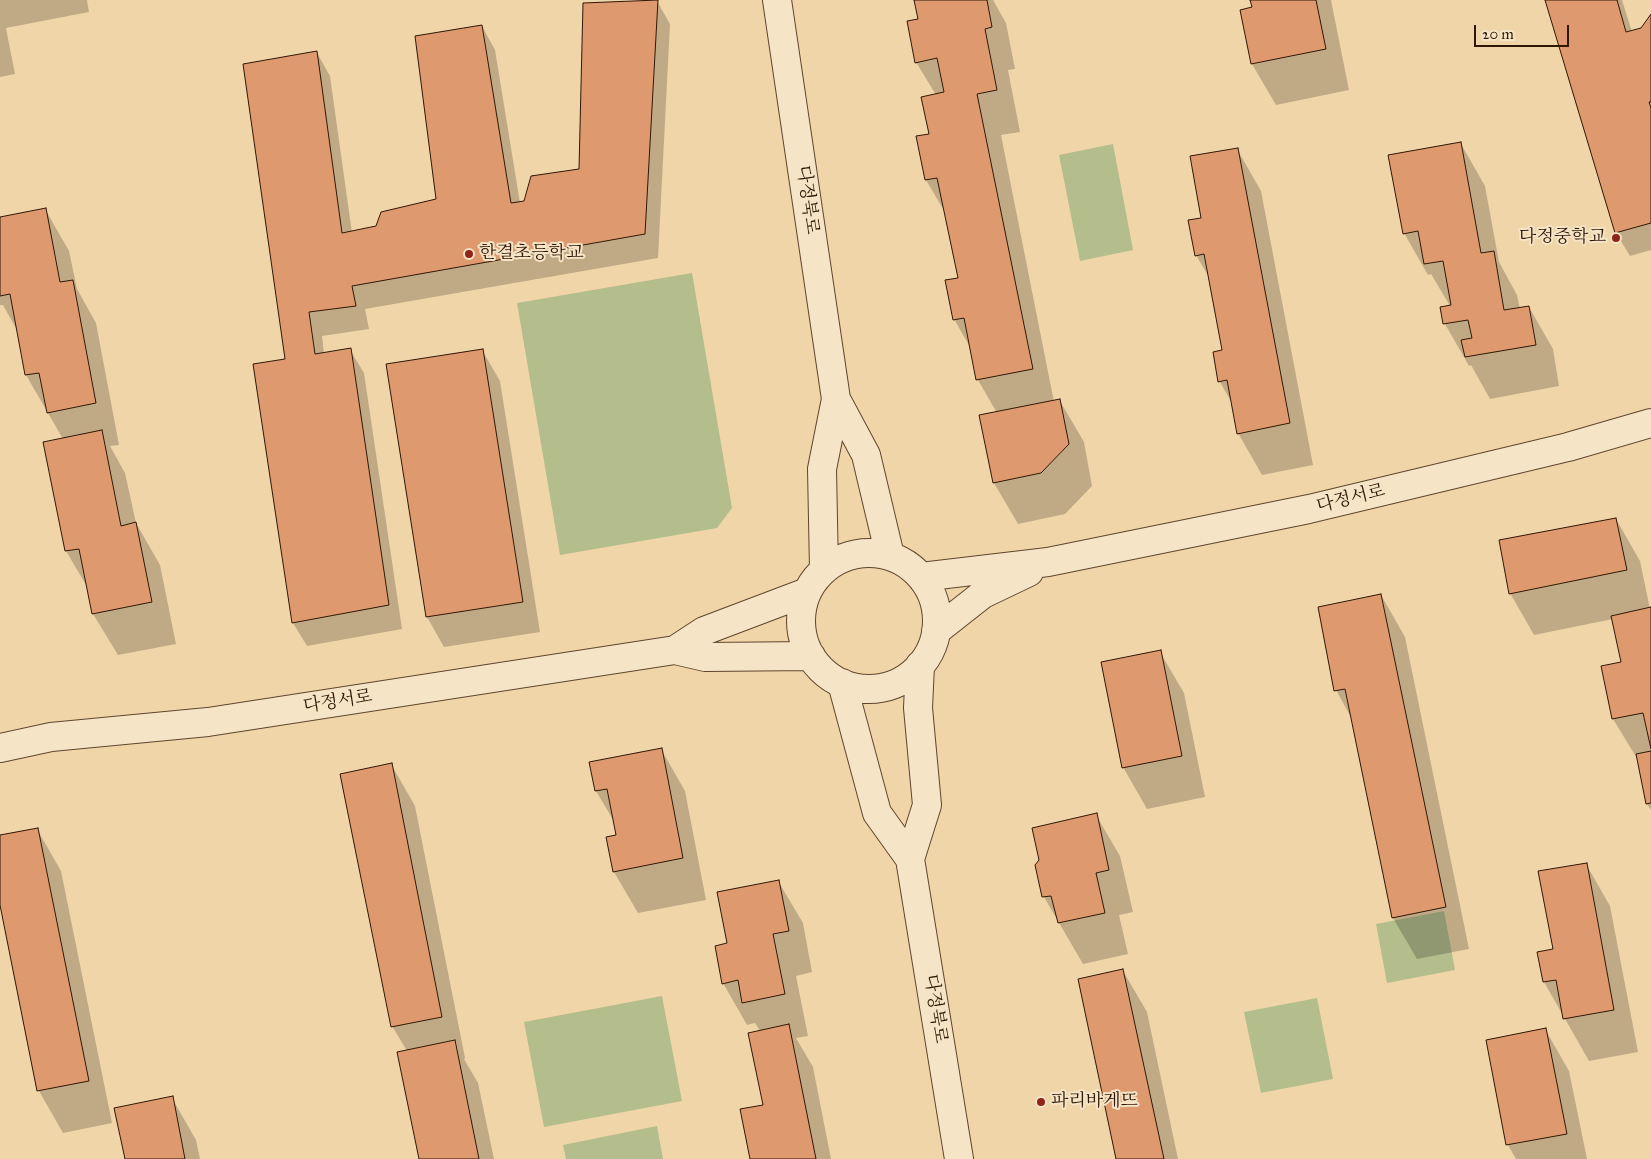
<!DOCTYPE html>
<meta charset="utf-8">
<style>
body{margin:0}
#map{position:relative;width:1651px;height:1159px;overflow:hidden;background:#f0d5a8;font-family:"IM FELL Great Primer",serif}
canvas{display:block}
.scale{position:absolute;left:1474px;top:25px;width:95px;height:22px;box-sizing:border-box;border:2px solid #2f1705;border-top:0;padding-left:6px;font-size:15px;line-height:18px;white-space:nowrap;color:#2f1705;-webkit-text-stroke:4px #f5e4c6;paint-order:stroke}
</style>
<div id="map">
<canvas width="1651" height="1159"></canvas>
<div class="scale">20 m</div>
</div>
<script>
const ctx = document.querySelector('canvas').getContext('2d');
ctx.lineJoin = 'round';
function paint(path, color) { ctx.fillStyle = color; ctx.fill(path, 'evenodd'); }
const poly = rows => new Path2D(rows.map(r => 'M' + r).join(''));
function stroke(path, color, width, dash) { ctx.strokeStyle = color; ctx.lineWidth = width; ctx.lineCap = dash ? 'butt' : 'round'; ctx.setLineDash(dash || []); ctx.stroke(path); }
function label(font, color, halo, rows, align = 'center') {
  ctx.font = font + ' "IM FELL Great Primer","Noto Serif KR",serif'; ctx.lineWidth = 4; ctx.setLineDash([]); ctx.textBaseline = 'middle'; ctx.strokeStyle = halo; ctx.fillStyle = color; for (const [text, x, y, turn = 0] of rows) {
    ctx.save(); ctx.translate(x, y); ctx.rotate((+turn || 0) * Math.PI / 180); ctx.textAlign = isNaN(turn) ? turn : align; if (halo) ctx.strokeText(text, 0, 0); ctx.fillText(text, 0, 0); ctx.restore();
  }
}
paint(poly([
 [1113,144,1133,250,1080,261,1059,155],
 [692,273,732,508,717,528,560,555,517,303],
 [1444,911,1455,970,1387,983,1376,924],
 [662,996,682,1101,544,1127,524,1022],
 [1317,998,1333,1079,1261,1093,1244,1012],
 [657,1126,663,1159,566,1159,563,1145]
]), '#b3be8c');
paint(poly([
 [0,0,87,0,89,12,6,28,15,74,0,77],
 [916,0,993,0,1006,23,1015,69,1008,70,1020,132,1001,135,1054,402,1060,401,1084,442,1092,486,1065,514,1018,524,994,483,997,413,978,380,971,349,954,319,959,279,946,214,926,180,918,137,930,135,936,95,916,62,919,20],
 [1251,0,1331,0,1349,90,1276,105,1252,64,1253,8],
 [1546,0,1622,0,1632,32,1642,29,1651,16,1651,250,1630,256,1616,233],
 [657,1,670,24,658,258,365,309,369,329,322,336,324,354,350,350,364,373,402,629,307,646,293,623,286,360,317,53,330,76,352,233,377,227,437,200,482,26,495,50,520,203,525,202,580,170],
 [1461,144,1485,186,1499,262,1517,295,1520,309,1529,307,1553,349,1559,386,1490,399,1471,365,1469,366,1445,324,1442,308,1450,306,1431,274,1428,275,1404,233],
 [1237,149,1261,191,1313,465,1262,475,1238,433,1233,405,1220,382,1223,351,1210,279,1196,255,1202,219],
 [45,209,69,251,77,289,96,323,119,445,110,446,125,473,136,523,160,565,176,644,118,655,93,614,89,590,66,551,44,443,63,439,26,375,18,332,3,305,0,305,0,218],
 [482,350,500,381,540,632,444,647,427,617],
 [1616,519,1640,561,1650,609,1651,609,1651,810,1647,804,1638,760,1613,719,1622,663,1613,619,1534,635,1510,593],
 [1381,595,1405,637,1469,949,1417,959,1393,918,1353,721,1336,690],
 [1160,652,1184,693,1205,797,1147,809,1123,767],
 [661,749,685,791,706,900,638,913,614,872,617,836,615,823,596,791,590,763],
 [391,764,415,806,465,1058,464,1059,478,1083,494,1159,420,1159,407,1051,392,1026],
 [1096,815,1120,856,1133,912,1119,915,1128,954,1083,964,1044,897,1036,865],
 [37,829,61,871,112,1123,63,1133,39,1091,0,899,0,837],
 [1586,864,1610,906,1638,1052,1589,1061,1544,982],
 [778,881,803,923,812,972,796,976,808,1036,796,1038,813,1067,831,1159,751,1159,764,1106,760,1031,755,1023,747,1025,723,983,728,944],
 [1123,971,1147,1012,1178,1159,1118,1159],
 [1545,1029,1569,1071,1587,1159,1516,1159,1508,1145,1487,1041],
 [172,1098,196,1140,200,1159,126,1159]
]), '#0003');
const building = poly([
 [658,0,645,234,352,286,356,306,309,312,315,354,351,348,389,605,292,623,253,364,285,359,243,64,317,51,342,233,376,226,381,212,436,199,415,36,482,25,511,203,524,201,531,176,579,169,583,3,658,0],
 [914,0,987,0,992,27,985,29,997,90,977,94,1033,369,976,380,964,318,953,320,945,280,958,278,937,178,925,180,916,136,929,134,921,97,944,92,937,58,915,63,907,21,918,19,914,0],
 [1250,0,1316,0,1326,49,1251,64,1240,10,1252,7,1250,0],
 [1545,0,1617,0,1626,32,1641,28,1651,14,1651,102,1649,102,1651,108,1651,223,1615,233,1545,0],
 [1461,142,1481,253,1494,251,1504,310,1529,306,1536,345,1465,357,1461,340,1472,338,1468,320,1443,324,1440,307,1451,305,1443,261,1424,264,1418,231,1403,234,1388,155,1461,142],
 [1238,148,1290,423,1237,434,1227,380,1218,382,1213,352,1222,350,1204,254,1195,256,1188,220,1201,218,1190,156,1238,148],
 [46,208,60,282,73,280,96,403,47,413,39,373,25,375,10,294,0,296,0,217,46,208],
 [483,349,523,602,426,617,386,364,483,349],
 [1060,399,1069,444,1041,473,993,483,979,415,1060,399],
 [102,430,121,526,136,522,152,602,92,614,79,549,65,551,43,442,102,430],
 [1616,518,1627,570,1509,594,1499,540,1616,518],
 [1381,594,1446,907,1392,918,1345,689,1334,691,1318,607,1381,594],
 [1651,607,1651,749,1643,713,1612,719,1601,666,1621,662,1611,616,1651,607],
 [1161,650,1182,756,1122,768,1101,662,1161,650],
 [662,748,683,858,613,872,606,837,616,835,607,789,595,791,589,762,662,748],
 [1651,751,1651,803,1646,804,1636,754,1651,751],
 [392,763,442,1017,391,1027,340,774,392,763],
 [1097,813,1109,870,1096,873,1105,913,1058,923,1051,896,1042,897,1035,865,1039,860,1032,828,1097,813],
 [38,828,89,1081,37,1091,0,905,0,835,38,828],
 [1587,863,1614,1010,1563,1019,1556,980,1543,982,1537,952,1553,949,1538,871,1587,863],
 [779,880,789,931,773,934,785,994,742,1003,738,980,722,984,715,946,727,943,717,892,779,880],
 [1123,969,1164,1159,1116,1159,1078,979,1123,969],
 [789,1024,816,1159,750,1159,740,1109,763,1105,748,1033,789,1024],
 [1546,1028,1567,1134,1506,1145,1486,1040,1546,1028],
 [455,1040,479,1159,419,1159,397,1052,455,1040],
 [173,1096,185,1159,125,1159,114,1108,173,1096]
]);
paint(building, '#de9a6e');
stroke(building, '#2f1705', 1);
const minor = poly([
 [777,0,836,399,822,469,824,570],
 [836,399,866,455,890,556],
 '801 621a68 68 0 1 1 136 0a68 68 0 1 1-136 0Z',
 [921,577,1048,562,1309,509,1568,447,1651,423],
 [936,631,983,594,1029,572],
 [675,650,704,631,807,592],
 [920,665,918,708,927,805,910,859,959,1159],
 [842,683,877,813,910,859],
 [0,748,51,737,208,722,675,650,705,657,811,656]
]);
stroke(minor, '#5f462e', 30);
stroke(minor, '#f5e4c6', 28);
for (const [x, y, r, color] of [
 [1616,238,5,"#8f2418"],
 [469,254,5,"#8f2418"],
 [1041,1102,5,"#8f2418"]
]) { const dot = new Path2D(); dot.arc(x, y, r, 0, 2 * Math.PI); ctx.fillStyle = color; ctx.fill(dot); stroke(dot, '#f5e4c6', 2); }
label('18px', '#2f1705', '#f5e4c6', [
 ["다정북로",807,200,82],
 ["다정서로",1351,499,-14],
 ["다정서로",338,702,-9],
 ["다정북로",935,1009,81]
]);
label('18px', '#2f1705', '#f5e4c6', [
 ["다정중학교",1606,238,"right"],
 ["한결초등학교",479,254],
 ["파리바게뜨",1051,1102]
], 'left');
</script>
